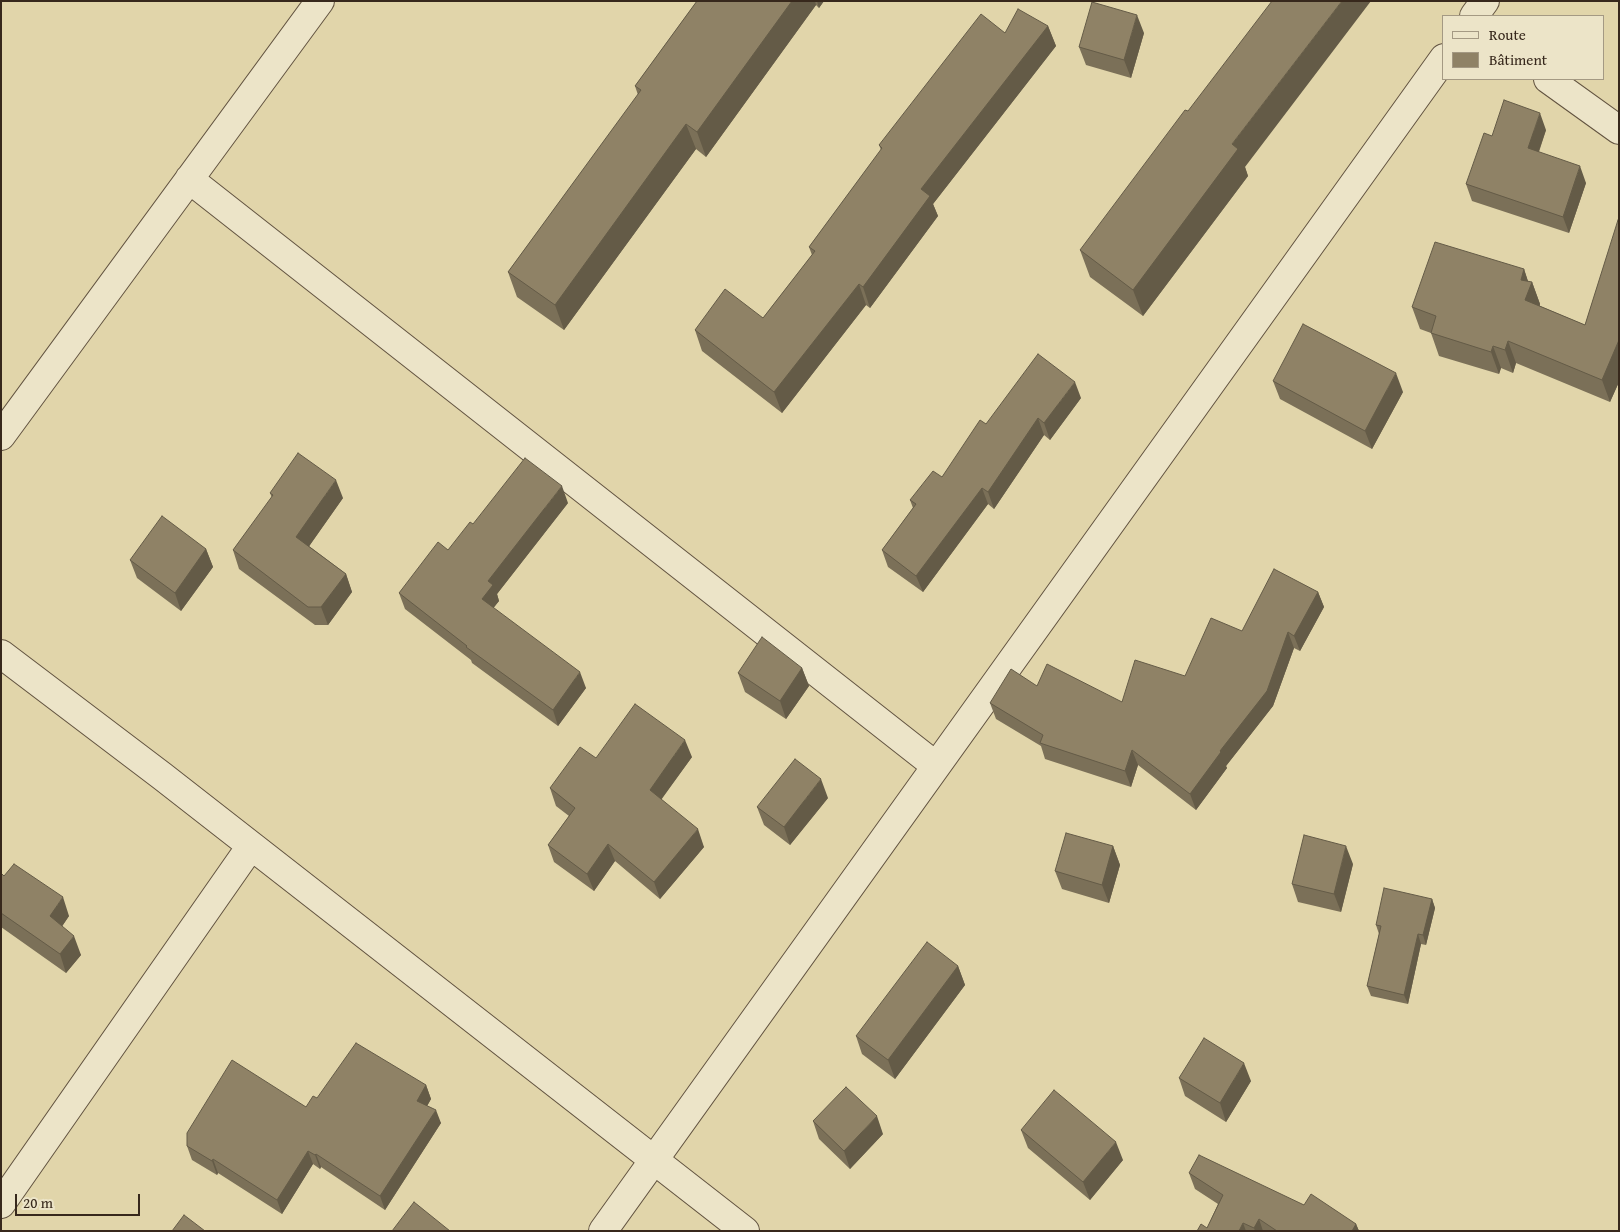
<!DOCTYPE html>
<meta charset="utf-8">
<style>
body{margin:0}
#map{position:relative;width:1620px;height:1232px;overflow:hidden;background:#e1d5aa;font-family:"Gentium Book Plus",serif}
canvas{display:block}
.frame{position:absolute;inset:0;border:2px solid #37281c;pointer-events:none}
.legend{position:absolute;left:1442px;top:15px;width:162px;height:65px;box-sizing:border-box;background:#ece4c8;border:1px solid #a49983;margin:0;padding:6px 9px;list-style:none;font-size:15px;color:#37281c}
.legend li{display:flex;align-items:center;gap:10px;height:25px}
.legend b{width:25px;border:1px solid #a49983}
.scale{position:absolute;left:15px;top:1194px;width:125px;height:22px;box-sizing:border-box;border:2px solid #37281c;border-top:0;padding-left:6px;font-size:15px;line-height:18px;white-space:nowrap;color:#37281c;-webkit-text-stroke:4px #ece4c8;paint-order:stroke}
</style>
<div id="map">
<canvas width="1620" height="1232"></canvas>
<div class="frame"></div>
<ul class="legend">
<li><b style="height:6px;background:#ece4c8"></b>Route</li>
<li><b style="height:14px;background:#8f8266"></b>Bâtiment</li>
</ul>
<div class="scale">20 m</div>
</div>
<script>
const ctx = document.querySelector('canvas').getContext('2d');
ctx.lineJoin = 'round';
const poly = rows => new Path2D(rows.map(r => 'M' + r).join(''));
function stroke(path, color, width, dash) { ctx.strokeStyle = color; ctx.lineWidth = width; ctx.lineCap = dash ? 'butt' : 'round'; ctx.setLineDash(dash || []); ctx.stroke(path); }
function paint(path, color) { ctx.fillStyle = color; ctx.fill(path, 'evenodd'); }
const minor = poly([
 [1474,16,1485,1],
 [1548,79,1619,130],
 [189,179,936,766],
 [1,436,320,1],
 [1,654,162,776,745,1231],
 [1,1204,251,846],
 [603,1231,1444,58]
]);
stroke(minor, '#625340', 30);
stroke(minor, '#ece4c8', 28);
paint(poly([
 [697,1,824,1,819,8,816,5,706,157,696,149,564,330,517,297,508,272,638,95,635,86],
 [1048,26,1056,46,933,204,938,216,870,308,866,305,782,413,702,351,695,330,763,318,812,255,809,247,881,150,879,145,1005,33],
 [1144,33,1131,78,1086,65,1079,47],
 [1546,130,1539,152,1586,183,1569,233,1472,201,1466,184,1492,136],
 [1245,167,1248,176,1143,316,1090,277,1080,250],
 [1619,220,1619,382,1610,402,1516,363,1513,373,1501,368,1499,374,1439,356,1431,333,1420,329,1412,307,1524,269,1528,282,1532,282,1540,304,1540,306,1585,325],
 [1273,381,1403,392,1372,449,1280,399],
 [1081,398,1050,440,1044,435,994,509,988,504,923,592,888,567,882,550,913,508,910,500,942,477,986,424],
 [270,493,343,498,309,546,346,574,352,592,328,625,315,625,239,569,233,550,272,498],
 [568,503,497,594,499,601,493,608,586,688,558,726,472,663,471,660,405,609,399,593,448,550,473,524],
 [206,549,213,567,181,611,137,578,130,560],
 [1318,592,1324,607,1300,651,1294,648,1273,706,1226,766,1227,768,1196,810,1138,765,1131,787,1045,759,1041,746,996,719,990,703,1037,686,1122,702,1185,676,1242,631],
 [802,668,809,686,786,719,745,692,738,673],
 [692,757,661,799,704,847,660,899,615,861,594,891,554,862,548,845,569,816,556,806,550,788,596,758],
 [828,798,790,845,764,825,757,807],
 [1113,846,1120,865,1109,903,1062,889,1055,871],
 [1353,864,1341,912,1298,902,1292,884],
 [1,873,4,876,69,916,62,926,81,955,66,973,1,927],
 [1432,899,1435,908,1426,945,1421,944,1408,1004,1371,996,1367,986,1379,934,1376,925],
 [958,966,965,985,895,1079,862,1054,856,1036],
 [1179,1078,1251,1081,1226,1122,1185,1096],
 [426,1085,431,1099,427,1106,441,1123,385,1210,321,1167,320,1169,313,1164,282,1214,218,1173,217,1175,192,1160,187,1146,306,1107,317,1098],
 [813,1121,883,1134,850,1169,819,1139],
 [1021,1130,1123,1160,1090,1200,1028,1148],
 [1189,1173,1304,1205,1356,1224,1359,1231,1197,1231,1207,1228,1218,1204,1195,1189]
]), '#7b7058');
paint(poly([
 [792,1,815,1,816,5,706,157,697,132],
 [817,1,824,1,819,8],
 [1342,1,1371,1,1245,167,1248,176,1143,316,1133,290,1232,144],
 [1137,15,1144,33,1131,78,1124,60],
 [1048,26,1056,46,933,204,938,216,870,308,863,287,921,189],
 [1540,113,1546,130,1534,165,1528,148],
 [686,124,696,149,564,330,555,305],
 [1580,166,1586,183,1569,233,1563,217],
 [1524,269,1530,287,1532,282,1540,304,1533,322,1525,300,1521,280],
 [859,284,866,305,782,413,774,392],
 [1619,340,1619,382,1610,402,1602,380],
 [1508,341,1516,363,1513,373,1505,350],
 [1493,346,1501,368,1499,374,1491,352],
 [1396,373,1403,392,1372,449,1365,431],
 [1075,382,1081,398,1050,440,1044,423],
 [1038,418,1044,435,994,509,988,492],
 [336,480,343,498,303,555,296,537],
 [562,486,568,503,497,594,499,601,488,615,482,599,488,581],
 [982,488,988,504,923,592,916,576],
 [206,549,213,567,181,611,175,593],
 [346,574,352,592,328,625,321,607],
 [1318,592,1324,607,1300,651,1294,636],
 [1288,632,1294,648,1273,706,1226,766,1227,768,1196,810,1190,794,1220,751],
 [802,668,809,686,786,719,780,701],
 [580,672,586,688,558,726,553,710],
 [685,740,692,757,656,807,650,790],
 [1132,750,1138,765,1131,787,1125,771],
 [821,779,828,798,790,845,784,827],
 [698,829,704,847,660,899,654,882],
 [608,844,615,861,594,891,587,874],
 [1113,846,1120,865,1109,903,1102,885],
 [1346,846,1353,864,1341,912,1334,894],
 [63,897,69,916,57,934,50,916],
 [1432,899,1435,908,1426,945,1423,935],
 [1418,934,1421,944,1408,1004,1404,995],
 [74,936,81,955,66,973,60,954],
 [958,966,965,985,895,1079,888,1060],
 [1244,1063,1251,1081,1226,1122,1220,1103],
 [426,1085,431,1099,422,1115,417,1101],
 [436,1110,441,1123,385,1210,380,1196],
 [877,1116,883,1134,850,1169,844,1151],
 [1116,1142,1123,1160,1090,1200,1083,1182],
 [308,1151,313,1164,282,1214,277,1200],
 [316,1154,321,1167,320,1169,315,1155],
 [213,1159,218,1173,217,1175,212,1161],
 [1259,1219,1263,1231,1255,1231,1254,1228],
 [1243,1223,1246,1231,1239,1231],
 [1356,1224,1359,1231,1352,1231]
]), '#645b47');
const building = poly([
 [697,1,792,1,697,132,686,124,555,305,508,272,641,90,635,86,697,1],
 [1272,1,1342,1,1232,144,1238,149,1133,290,1080,250,1185,110,1188,111,1272,1],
 [1092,2,1137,15,1124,60,1079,47,1092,2],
 [1018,9,1048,26,921,189,930,196,863,287,859,284,774,392,695,330,725,289,763,318,815,251,809,247,882,148,879,145,981,14,1005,33,1018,9],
 [1504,100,1540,113,1528,148,1580,166,1563,217,1466,184,1484,133,1492,136,1504,100],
 [1618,220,1619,220,1619,340,1602,380,1508,341,1505,350,1493,346,1491,352,1431,333,1436,316,1412,307,1435,242,1524,269,1521,280,1532,282,1525,300,1585,325,1618,220],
 [1303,324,1396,373,1365,431,1273,381,1303,324],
 [1038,354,1075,382,1044,423,1038,418,988,492,982,488,916,576,882,550,916,504,910,500,933,471,942,477,980,420,986,424,1038,354],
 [298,453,336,480,296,537,346,574,321,607,308,607,233,550,273,495,270,493,298,453],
 [525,458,562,486,488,581,493,585,482,599,580,672,553,710,466,647,467,646,399,593,438,542,448,550,470,522,473,524,525,458],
 [162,516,206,549,175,593,130,560,162,516],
 [1274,569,1318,592,1294,636,1288,632,1267,691,1220,751,1221,752,1190,794,1132,750,1125,771,1040,743,1043,735,990,703,1011,669,1037,686,1047,664,1122,702,1135,660,1185,676,1211,618,1242,631,1274,569],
 [762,637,802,668,780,701,738,673,762,637],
 [635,704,685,740,650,790,698,829,654,882,608,844,587,874,548,845,575,808,550,788,580,747,596,758,635,704],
 [795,759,821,779,784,827,757,807,795,759],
 [1066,833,1113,846,1102,885,1055,871,1066,833],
 [1304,835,1346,846,1334,894,1292,884,1304,835],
 [14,864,63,897,50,916,74,936,60,954,1,913,1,873,4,876,14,864],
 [1384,888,1432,899,1423,935,1418,934,1404,995,1367,986,1381,926,1376,925,1384,888],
 [927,942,958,966,888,1060,856,1036,927,942],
 [1204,1038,1244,1063,1220,1103,1179,1078,1204,1038],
 [356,1043,426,1085,417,1101,436,1110,380,1196,316,1154,315,1155,308,1151,277,1200,213,1159,212,1161,187,1146,187,1133,232,1060,306,1107,313,1096,317,1098,356,1043],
 [846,1087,877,1116,844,1151,813,1121,846,1087],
 [1054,1090,1116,1142,1083,1182,1021,1130,1054,1090],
 [1199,1155,1304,1205,1311,1194,1356,1224,1352,1231,1277,1231,1259,1219,1254,1228,1243,1223,1239,1231,1197,1231,1201,1224,1207,1228,1223,1195,1189,1173,1199,1155],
 [414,1202,450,1231,392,1231,414,1202],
 [184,1215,205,1231,172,1231,184,1215]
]);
paint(building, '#8f8266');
stroke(building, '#645b47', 1);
</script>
